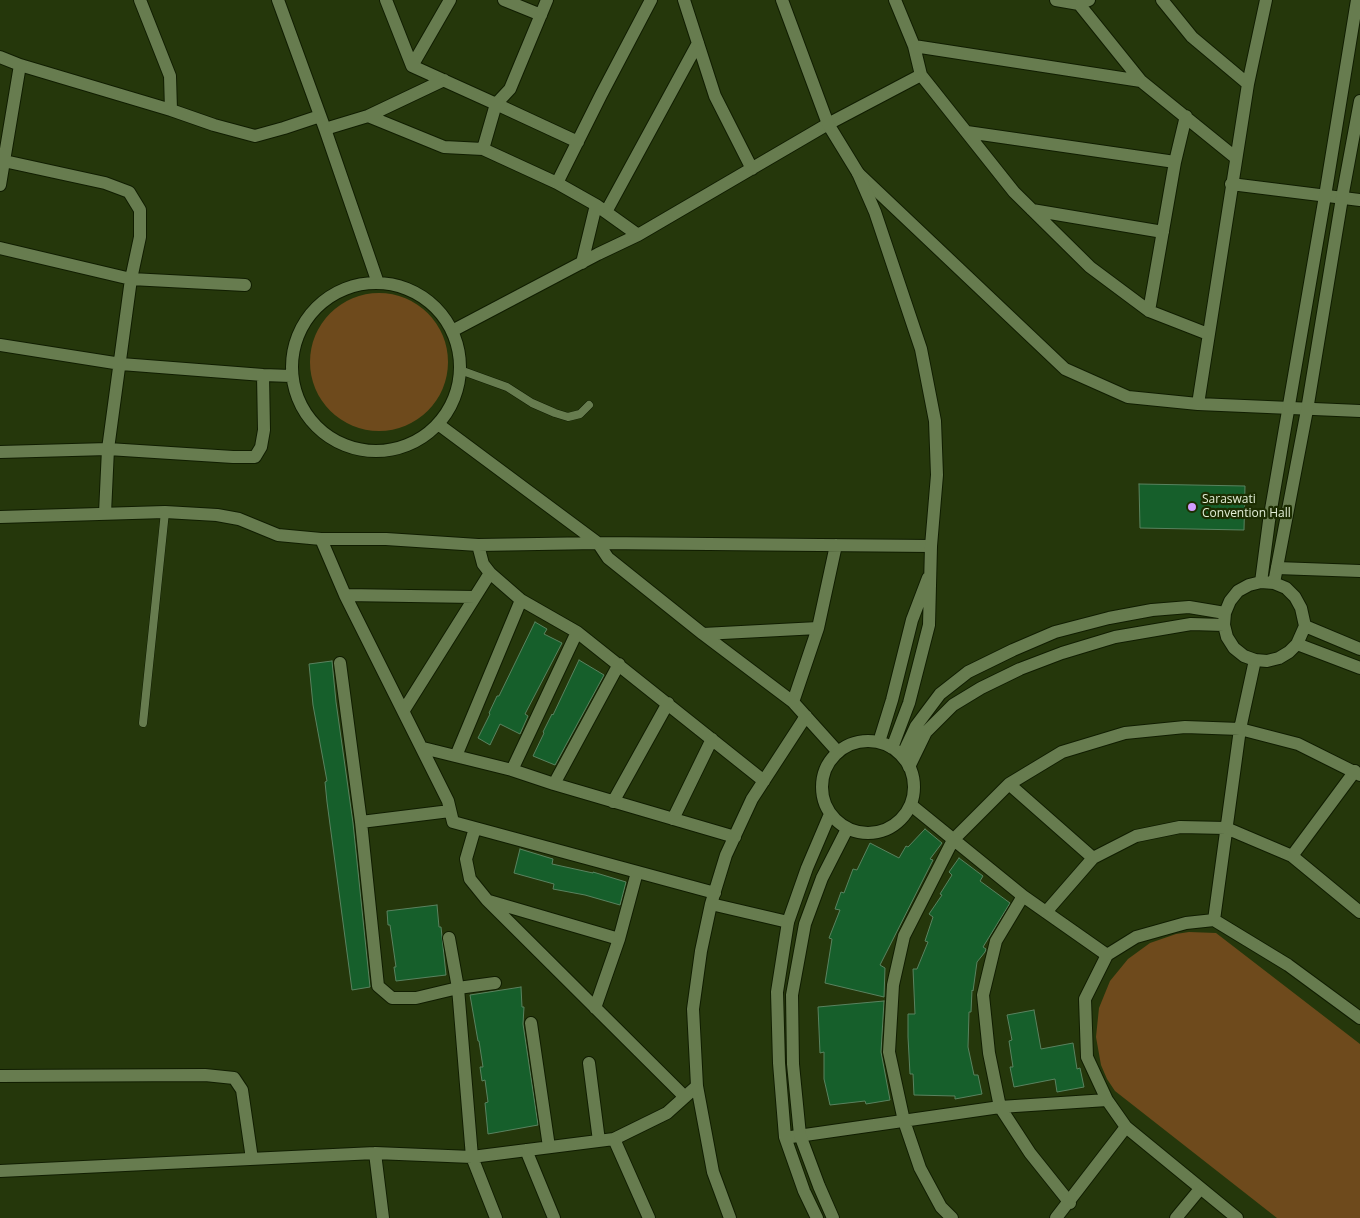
<!DOCTYPE html>
<style>
body{margin:0}
canvas{display:block;background:#25370b}
</style>
<canvas width="1360" height="1218"></canvas>
<script>
const ctx = document.querySelector('canvas').getContext('2d');
ctx.lineJoin = 'round';
function paint(path, color) { ctx.fillStyle = color; ctx.fill(path, 'evenodd'); }
const poly = rows => new Path2D(rows.map(r => 'M' + r).join(''));
function stroke(path, color, width, dash) { ctx.strokeStyle = color; ctx.lineWidth = width; ctx.lineCap = dash ? 'butt' : 'round'; ctx.setLineDash(dash || []); ctx.stroke(path); }
function label(font, color, halo, rows, align = 'center') {
  ctx.font = font + ' "Open Sans",sans-serif'; ctx.lineWidth = 4.5; ctx.setLineDash([]); ctx.textBaseline = 'middle'; ctx.strokeStyle = halo; ctx.fillStyle = color; for (const [text, x, y, turn = 0] of rows) {
    ctx.save(); ctx.translate(x, y); ctx.rotate((+turn || 0) * Math.PI / 180); ctx.textAlign = isNaN(turn) ? turn : align; if (halo) ctx.strokeText(text, 0, 0); ctx.fillText(text, 0, 0); ctx.restore();
  }
}
paint(poly([
 '310 362a69 69 0 1 1 138 0a69 69 0 1 1-138 0Z',
 [1189,932,1216,933,1360,1044,1360,1218,1277,1218,1115,1091,1107,1079,1101,1065,1096,1037,1099,1008,1110,981,1128,959,1150,943,1176,934]
]), '#6e4a1c');
const building = poly([
 [1139,484,1245,486,1244,530,1140,528,1139,484],
 [535,622,547,629,544,634,562,643,525,714,528,716,520,734,500,724,490,745,478,738,490,714,489,713,497,696,499,696,535,622],
 [579,660,604,675,555,765,533,756,544,733,543,732,552,714,553,715,579,660],
 [332,661,336,702,353,823,370,987,352,990,327,802,325,782,327,781,313,705,309,664,332,661],
 [925,829,942,843,930,859,933,860,880,965,885,968,884,997,825,983,832,939,829,938,840,910,835,909,841,892,844,893,853,869,857,870,870,843,899,858,906,846,908,847,925,829],
 [520,849,553,859,552,864,593,873,593,872,626,882,620,905,585,895,553,889,554,884,514,873,520,849],
 [959,858,983,876,980,881,1010,903,983,947,986,949,985,952,977,962,973,991,972,990,971,1012,969,1012,968,1047,974,1075,978,1075,982,1094,955,1099,955,1096,914,1095,913,1074,910,1074,908,1037,908,1014,915,1014,913,969,917,969,928,942,925,941,933,917,929,914,942,895,940,894,952,875,949,872,959,858],
 [437,905,439,927,441,927,446,975,396,981,394,967,396,967,390,925,388,925,387,911,437,905],
 [521,987,522,1007,524,1007,523,1024,538,1125,488,1134,485,1103,488,1102,485,1080,482,1081,480,1067,483,1067,479,1041,478,1041,470,995,521,987],
 [884,1001,881,1052,890,1100,866,1104,865,1101,830,1105,824,1079,824,1052,820,1053,818,1007,884,1001],
 [1034,1010,1041,1049,1073,1043,1077,1069,1080,1068,1084,1087,1057,1092,1055,1079,1014,1087,1010,1067,1013,1067,1009,1041,1012,1040,1007,1015,1034,1010]
]);
paint(building, '#165f2b');
stroke(building, '#59825f', 1);
const service = poly([
 [460,370,507,387,532,403,555,413,568,417,580,414,589,405],
 [143,723,165,512]
]);
const minor = poly([
 [140,0,170,76,171,110],
 [278,0,325,129,378,283],
 [386,0,412,66,496,104,483,149,557,183,596,205,638,235],
 [504,0,541,15],
 [547,0,510,89,496,104,578,142],
 [684,0,715,96,752,169],
 [895,0,914,46,921,75,1014,192,1090,267,1149,311,1208,334],
 [1056,0,1079,4,1089,0],
 [1078,0,1079,4,1141,81,1236,158],
 [1162,0,1192,37,1248,84],
 [914,46,1141,81],
 [0,57,20,65,171,110,214,125,255,136,284,128,320,116],
 [412,66,450,0],
 [368,116,444,80],
 [325,129,368,116,444,147,483,149],
 [967,132,1175,162],
 [0,160,105,183,129,192,140,210,140,237,131,279,108,449,105,513],
 [858,173,1065,369,1128,397,1198,404,1360,411],
 [557,183,601,95,651,0],
 [1231,184,1360,200],
 [0,185,20,65],
 [1032,210,1163,232],
 [606,212,698,43],
 [0,248,131,279,245,285],
 [582,263,596,205],
 '292 367a84 84 0 1 1 168 0a84 84 0 1 1-168 0Z',
 [1149,311,1175,162,1186,116],
 [452,331,598,254,638,235,828,124,921,75],
 [0,345,121,364,263,375,291,376],
 [1198,404,1248,84,1266,0],
 [438,424,598,543,608,558,703,634,793,702,838,752],
 [0,452,108,449,233,457,255,457,261,447,264,430,263,375],
 [0,517,165,512,217,515,239,519,278,535,321,539,386,539,478,545,598,543,931,546],
 [321,539,345,595,448,801,453,822,715,893],
 [478,545,483,564,490,573,521,600,577,632,764,781],
 [1277,568,1360,571],
 [345,595,475,597],
 [703,634,818,628],
 [340,663,361,822,378,986,392,998,416,998,458,988,495,983],
 [793,702,818,628,836,545],
 [404,710,490,573],
 [423,748,512,770,554,784,735,837],
 [456,756,521,600],
 [512,770,577,632],
 [554,784,619,664],
 [1009,784,1093,858],
 [613,802,668,703],
 [911,805,1023,896,1107,955],
 [673,819,712,739],
 [361,822,450,811],
 [475,828,466,859,470,879,487,900,685,1097],
 [1292,856,1355,771],
 [1023,896,996,941,983,995,989,1053,1000,1107,1030,1153,1070,1203],
 [489,901,619,939,637,872],
 [711,904,788,922],
 [1046,912,1093,858,1136,836,1180,827,1226,828,1292,856,1360,912],
 [1214,920,1240,729,1255,660],
 [449,938,458,988,472,1157,496,1218],
 [595,1008,619,939],
 [531,1023,549,1147],
 [589,1063,599,1141],
 [0,1076,205,1075,234,1078,242,1090,252,1159],
 [791,1137,1000,1107,1107,1100],
 [614,1139,649,1218],
 [526,1150,554,1218],
 [375,1153,383,1218],
 [0,1171,375,1153,472,1157,614,1139,667,1113,697,1086],
 [730,1218,713,1172,697,1086,693,1009,701,951,711,904,726,855,752,799,806,716],
 [952,1218,941,1207,920,1168,904,1121,889,1052,893,985,904,936,953,840,1009,784,1062,752,1125,733,1185,727,1240,729,1298,744,1360,775],
 [1056,1218,1126,1127],
 [1176,1218,1200,1189],
 [1237,1218,1126,1127,1107,1100,1087,1057,1085,999,1107,955,1136,937,1186,923,1214,920,1288,965,1360,1018]
]);
const tertiary = poly([
 [782,0,828,124,858,173,875,212,921,349,935,421,937,475,931,546,929,625,909,703,892,748],
 [1261,582,1269,521,1325,196,1357,0],
 [1261,582,1274,583,1286,588,1295,597,1301,608,1305,626,1297,644,1289,652,1279,658,1267,661,1255,660,1244,656,1234,648,1227,637,1224,625,1225,613,1230,601,1238,591,1249,585,1261,582],
 [1274,583,1307,410,1342,198,1360,101],
 [1305,626,1360,649],
 [1297,644,1360,668],
 '822 787a46 46 0 1 1 92 0a46 46 0 1 1-92 0Z',
 [879,742,892,700,912,620,928,578],
 [902,756,916,726,940,694,968,672,1013,650,1055,632,1109,618,1152,610,1189,607,1225,613],
 [909,767,926,732,953,705,981,688,1020,669,1062,653,1115,637,1191,624,1224,625],
 [817,1218,804,1191,785,1137,779,1063,777,992,788,922,807,868,830,814],
 [833,1218,819,1186,800,1135,793,1064,792,995,805,924,822,878,847,829]
]);
stroke(service, '#101d00', 9);
stroke(minor, '#101d00', 14);
stroke(tertiary, '#101d00', 14);
stroke(service, '#677c4f', 8);
stroke(minor, '#677c4f', 12);
stroke(tertiary, '#677c4f', 12);
for (const [x, y, r, color] of [
 [1192,507,5,"#d29dfd"]
]) { const dot = new Path2D(); dot.arc(x, y, r, 0, 2 * Math.PI); ctx.fillStyle = color; ctx.fill(dot); stroke(dot, '#1c2d01', 2); }
label('12px', '#e3efd7', '#1c2d01', [
 ["Saraswati",1202,500],
 ["Convention Hall",1202,514]
], 'left');
</script>
